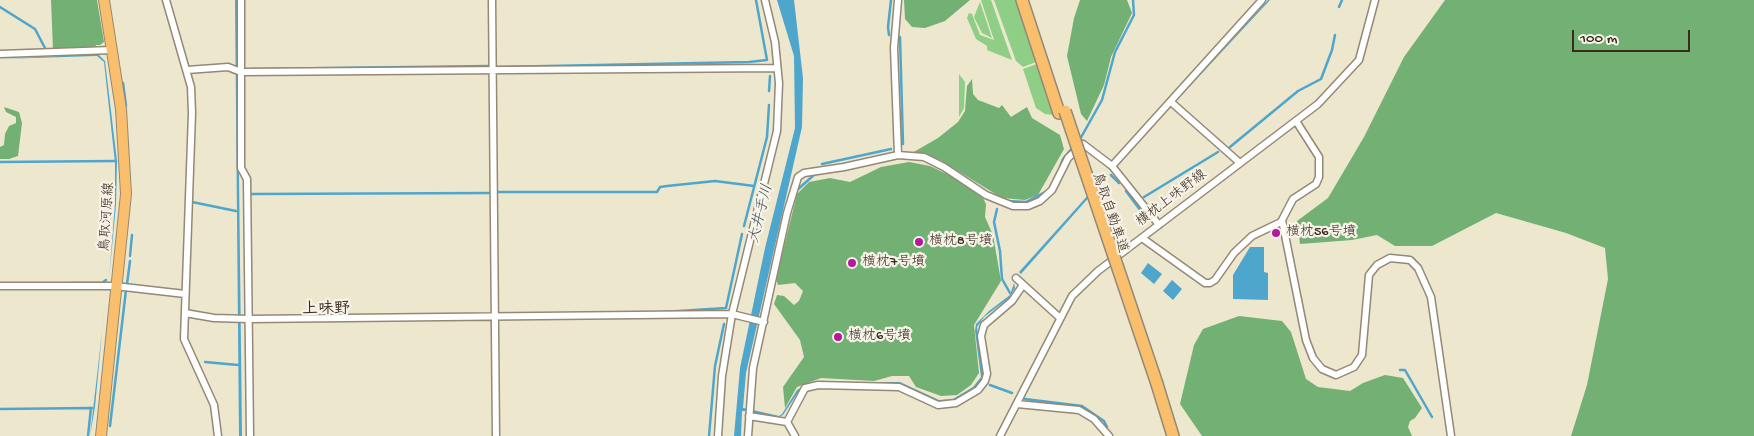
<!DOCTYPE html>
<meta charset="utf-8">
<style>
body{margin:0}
#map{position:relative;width:1754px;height:436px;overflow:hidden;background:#ede7cd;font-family:"Gochi Hand",sans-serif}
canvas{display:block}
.scale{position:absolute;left:1572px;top:30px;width:118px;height:22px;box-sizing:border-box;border:2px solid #3b2a1e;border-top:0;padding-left:6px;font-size:15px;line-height:18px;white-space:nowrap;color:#3b2a1e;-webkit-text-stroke:4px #f7f3e8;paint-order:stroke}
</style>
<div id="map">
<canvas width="1754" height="436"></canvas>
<div class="scale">100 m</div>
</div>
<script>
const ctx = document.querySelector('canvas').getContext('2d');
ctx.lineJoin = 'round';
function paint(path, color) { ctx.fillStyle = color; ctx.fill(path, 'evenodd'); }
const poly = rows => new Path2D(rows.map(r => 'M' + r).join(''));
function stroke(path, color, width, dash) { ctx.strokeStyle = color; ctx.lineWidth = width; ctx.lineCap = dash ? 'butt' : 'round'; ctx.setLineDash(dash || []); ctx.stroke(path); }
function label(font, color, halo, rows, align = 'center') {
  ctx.font = font + ' "Gochi Hand","Klee One",sans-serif'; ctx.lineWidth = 4.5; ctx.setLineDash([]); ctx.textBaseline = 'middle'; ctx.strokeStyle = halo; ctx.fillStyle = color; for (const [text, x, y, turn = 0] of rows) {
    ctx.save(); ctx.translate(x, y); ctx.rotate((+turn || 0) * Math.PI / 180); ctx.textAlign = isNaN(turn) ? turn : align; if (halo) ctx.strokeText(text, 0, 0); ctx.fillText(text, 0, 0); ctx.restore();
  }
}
paint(poly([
 [981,0,991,0,1012,60,987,50,987,46,976,39,967,18,969,13,972,14,980,35,994,40],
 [994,0,1017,0,1036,62,1023,67,1016,61],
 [980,2,992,38,982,33,974,17],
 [1037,64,1052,110,1053,115,1045,114,1036,108,1023,69],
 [959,74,965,82,964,108,959,117]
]), '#8ece86');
paint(poly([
 [51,0,97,0,104,42,100,45,96,45,95,48,53,50],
 [904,0,970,0,945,21,925,28,912,27,905,19],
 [1080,0,1127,0,1132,13,1111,57,1104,85,1087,121,1081,114,1067,56,1074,18],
 [1445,0,1754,0,1754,436,1571,436,1587,385,1608,279,1605,248,1566,233,1496,213,1432,246,1395,246,1377,235,1352,240,1300,244,1297,221,1328,198,1364,137,1404,57],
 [972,79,973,94,978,100,999,108,1002,105,1011,117,1027,107,1032,118,1060,135,1064,149,1038,195,1025,200,1002,198,940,160,923,154,912,153,938,138,958,122,965,111,967,86],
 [4,107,19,112,22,123,18,156,9,159,0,159,0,147,4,145,5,134,9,126,16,123,16,117,6,112],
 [909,162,930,166,949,175,983,198,986,204,985,217,993,235,1001,281,974,325,979,373,971,385,957,395,941,396,916,387,909,376,892,376,874,381,821,378,797,387,785,408,783,387,804,357,800,340,774,304,777,295,784,296,794,305,799,301,803,291,795,283,778,285,776,279,797,194,809,182,830,178,850,182,881,167],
 [1239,316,1282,321,1291,332,1306,379,1318,387,1350,391,1363,383,1385,375,1403,378,1422,408,1415,418,1410,421,1408,427,1412,436,1202,436,1180,404,1194,345,1203,329]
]), '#72b173');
paint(poly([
 [235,0,237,0,242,436,239,436],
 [777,0,794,0,803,78,802,127,746,373,743,408,748,409,747,411,742,411,741,436,734,436,740,368,765,248,795,128,794,56],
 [1268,0,1270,0,1178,99],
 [98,54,105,61,117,161,116,205,109,279,115,204,115,163,104,62,97,56,1,59],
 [1107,174,1108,176,1021,274,1019,272],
 [1250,247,1264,247,1264,272,1268,273,1268,300,1233,299,1233,275],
 [1148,263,1162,274,1154,284,1141,273],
 [1172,280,1182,289,1173,300,1163,291],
 [1014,283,1015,288,1009,298,984,317,977,327,983,373,980,382,974,389,953,401,938,401,900,383,814,383,801,388,783,415,775,419,751,415,753,410,779,416,782,414,797,390,811,382,900,382,939,400,953,399,973,387,981,377,975,331,976,324,989,311,1010,295],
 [106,290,95,407,90,436,102,332]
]), '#4fa6cc');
stroke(poly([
 [0,7,35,29,46,50],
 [1339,7,1342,0],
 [889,35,888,27,891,0],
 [900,37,903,144],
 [497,67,749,62,767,60,756,0],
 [253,69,489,66],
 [123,83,126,106],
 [769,91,770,76],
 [1079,141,1102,100,1115,52,1134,15,1133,0],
 [1230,147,1298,91,1321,79,1332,50,1335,35],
 [0,162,116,161],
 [822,164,891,149],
 [1060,167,1063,159,1073,147],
 [1111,175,1119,183],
 [796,191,815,174],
 [1126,191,1146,218,1143,226],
 [497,192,657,192,660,187,667,186,715,181,754,186],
 [251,194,490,193],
 [1144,197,1218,152],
 [1007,201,1026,202,1049,190],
 [192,202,236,211],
 [997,209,994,222,1000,251,1002,279,1010,293],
 [744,226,767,137,769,105],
 [130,256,132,235],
 [71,283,102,283,106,280],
 [127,284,130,261],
 [663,312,726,308,742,234],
 [205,362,238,365],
 [1400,370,1405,370,1432,417],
 [990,385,1012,393],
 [1025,399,1082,406,1104,421,1107,427],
 [0,409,92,408],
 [110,426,126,290],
 [88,436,91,408],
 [709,436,715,366,724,324]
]), '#4fa6cc', 2.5);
const minor = poly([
 [166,0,191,87,192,113,184,339,214,405,218,436],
 [241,0,241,168,247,179,250,436],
 [492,0,496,436],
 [898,0,894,48,898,155,924,157,944,167,986,195,1013,206,1028,206,1040,201,1052,190,1068,158,1083,144,1112,166,1159,225],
 [0,54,112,50],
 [187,70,228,67,241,72,777,68],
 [1171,102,1240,163],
 [1112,166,1262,0],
 [1282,220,1306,340,1313,358,1322,369,1336,375,1354,367,1362,355,1369,275,1377,265,1390,258,1410,260,1418,268,1431,297,1451,436],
 [1142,238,1205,283,1210,283,1215,280,1234,253,1252,236,1281,222,1293,199,1316,184,1319,177,1319,157,1296,121],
 [1016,278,1060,318],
 [0,286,115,286,185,294],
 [185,313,214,318,249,319,732,314,764,322],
 [1017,404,1079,410,1094,419,1109,436],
 [749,416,787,422,805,388,818,385,899,387,938,405,956,403,978,390,985,381,987,374,981,336,984,325,1012,301,1023,285],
 [787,422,795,436],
 [718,436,722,376,732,314,777,131,779,83,775,42,765,0],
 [748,436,753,368,787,213,798,177,804,173,844,167,898,155],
 [1000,436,1072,296,1098,271,1318,104,1359,60,1375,0]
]);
const primary = poly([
 [101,436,126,194,121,109,104,0]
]);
const motorway = poly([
 [1022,0,1059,113],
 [1157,384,1173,436]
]);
stroke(minor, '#948876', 9);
stroke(primary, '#948876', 12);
stroke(motorway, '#948876', 14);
stroke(minor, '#fff', 6);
stroke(primary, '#f9bf6d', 10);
stroke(motorway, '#f9bf6d', 11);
const motorwayBridge = poly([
 [1065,111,1157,384]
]);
stroke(motorwayBridge, '#948876', 14, []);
stroke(motorwayBridge, '#f9bf6d', 11);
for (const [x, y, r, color] of [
 [1276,233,5,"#b5179e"],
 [919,242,5,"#b5179e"],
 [852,263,5,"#b5179e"],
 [838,337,5,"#b5179e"]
]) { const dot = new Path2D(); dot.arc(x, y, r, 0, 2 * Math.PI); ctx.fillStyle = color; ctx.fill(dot); stroke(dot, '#f7f3e8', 2); }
label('14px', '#3b2a1e', '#f7f3e8', [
 ["横枕上味野線",1172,199,-37],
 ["鳥取自動車道",1109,213,71],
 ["鳥取河原線",108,217,-86]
]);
label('14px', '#3b2a1e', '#f7f3e8', [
 ["横枕56号墳",1286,233],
 ["横枕8号墳",929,242],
 ["横枕7号墳",862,263],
 ["横枕6号墳",848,337]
], 'left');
label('italic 15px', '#42555b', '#f7f3e8', [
 ["大井手川",762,214,-76]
]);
label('bold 16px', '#3b2a1e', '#f7f3e8', [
 ["上味野",326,311]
]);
</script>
